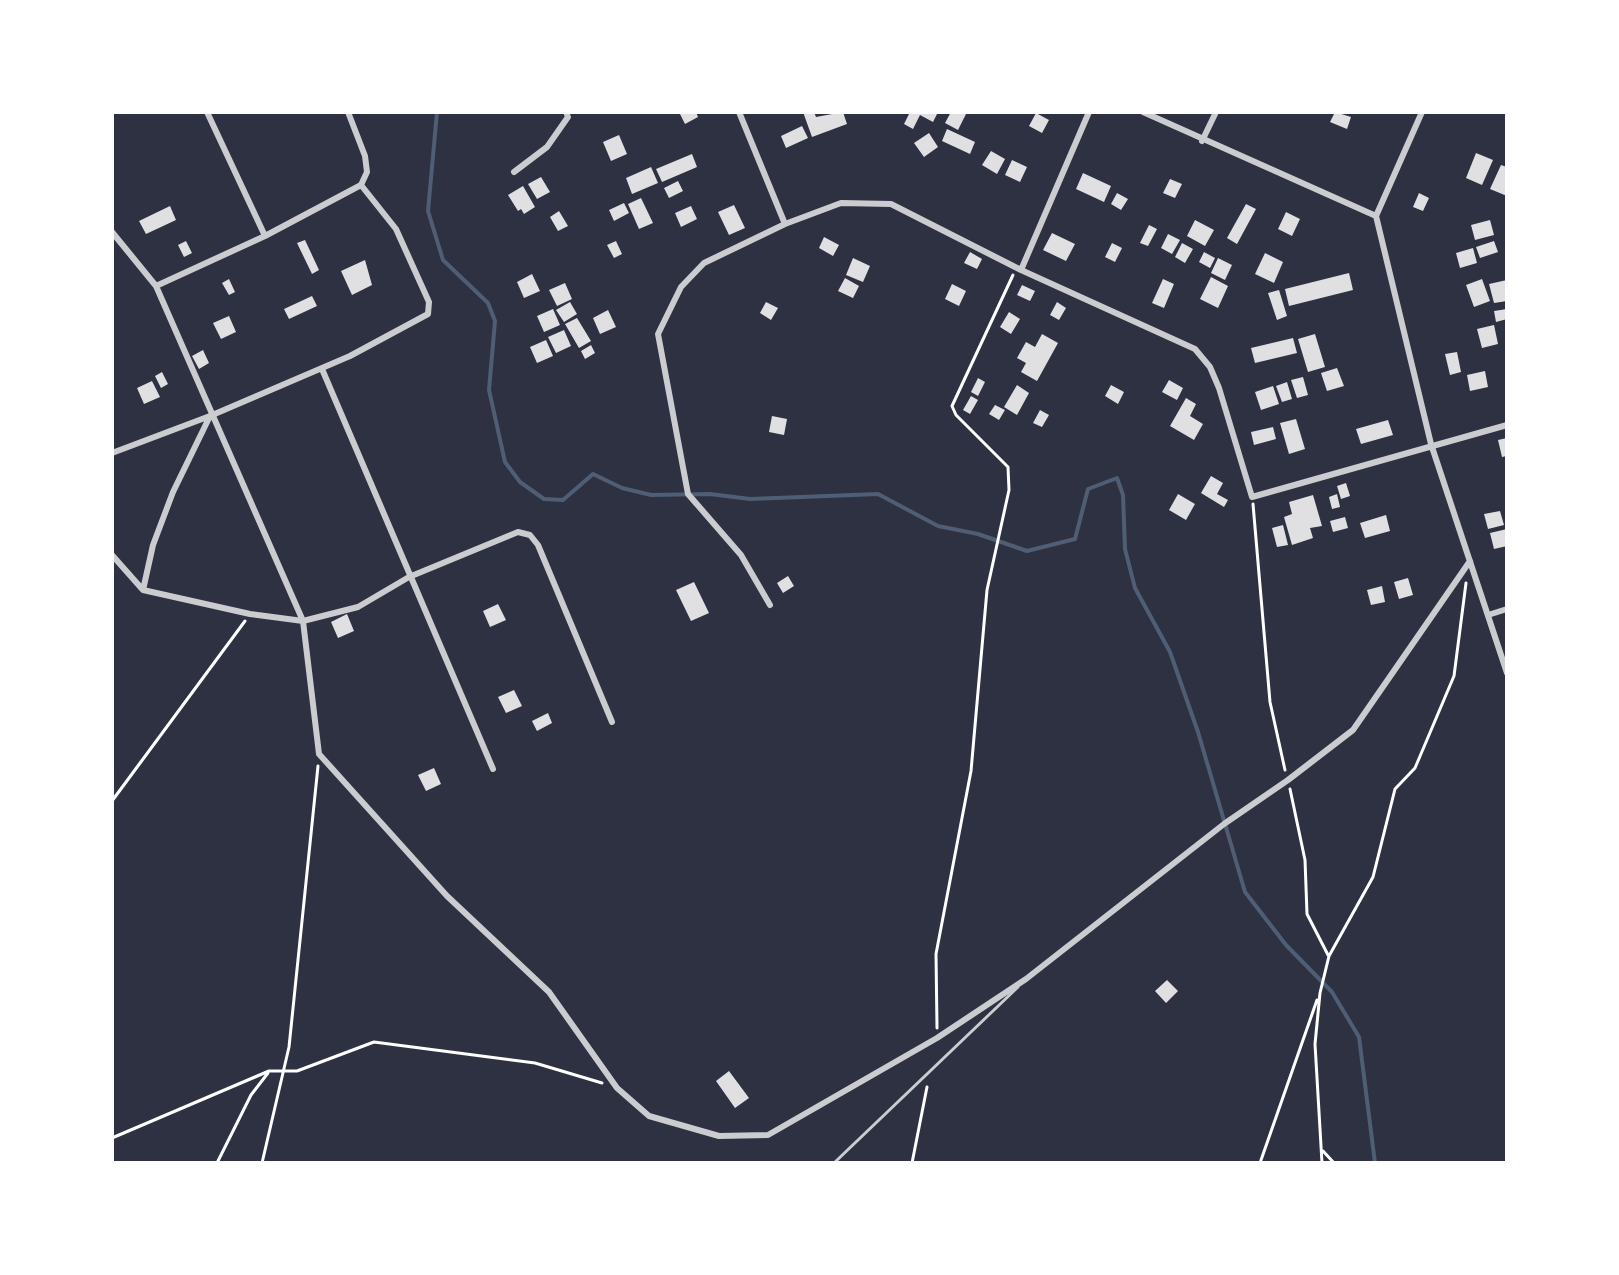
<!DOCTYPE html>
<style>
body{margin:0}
#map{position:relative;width:1619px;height:1275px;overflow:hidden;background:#2d3142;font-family:"Roboto Condensed",sans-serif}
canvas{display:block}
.frame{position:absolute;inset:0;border:114px solid #fff;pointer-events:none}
</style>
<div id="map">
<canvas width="1619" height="1275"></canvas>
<div class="frame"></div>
</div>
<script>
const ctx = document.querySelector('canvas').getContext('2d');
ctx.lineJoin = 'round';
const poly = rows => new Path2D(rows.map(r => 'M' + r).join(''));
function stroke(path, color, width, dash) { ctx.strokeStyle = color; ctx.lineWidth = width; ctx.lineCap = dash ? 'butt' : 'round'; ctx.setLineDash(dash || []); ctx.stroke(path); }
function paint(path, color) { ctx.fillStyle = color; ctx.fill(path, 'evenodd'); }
stroke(poly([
 [437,112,428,211,443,260,488,303,495,321,489,390,505,462,520,482,544,499,563,500,593,474,622,488,651,495,710,494,750,499,878,494,938,526,978,534,1027,551,1075,539,1088,489,1117,478,1123,495,1125,549,1135,588,1170,652,1198,732,1245,892,1286,945,1332,992,1359,1037,1375,1163]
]), '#4f5d75', 4);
paint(poly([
 [679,112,696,112,698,117,685,124],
 [803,112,814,112,816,117,843,112,847,124,812,137],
 [910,112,938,112,933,122,920,115,913,129,904,124],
 [951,112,967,112,958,130,945,123],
 [1335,112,1351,117,1347,129,1330,122],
 [1036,113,1049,120,1042,133,1029,126],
 [802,126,808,138,786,148,781,136],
 [947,129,975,142,970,154,942,141],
 [929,133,938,147,924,157,914,143],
 [619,135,627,154,611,161,603,142],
 [991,151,1005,159,997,174,982,165],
 [1476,153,1493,160,1482,185,1466,178],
 [692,154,697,167,662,182,656,169],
 [1012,160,1027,167,1020,182,1005,175],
 [1501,165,1507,167,1507,196,1490,189],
 [651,167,658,183,632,194,626,178],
 [1083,173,1111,186,1104,202,1076,189],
 [541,177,550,192,537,199,528,184],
 [1170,179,1182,184,1175,198,1163,193],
 [678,181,683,191,669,198,664,188],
 [523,186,535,207,524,214,521,209,518,211,508,195],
 [1117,193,1128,199,1121,210,1111,204],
 [1419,193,1429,198,1423,211,1413,207],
 [641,198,653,223,639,229,628,204],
 [624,203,629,213,614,221,609,210],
 [1246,204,1256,209,1237,244,1227,238],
 [734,205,745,228,729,235,718,212],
 [170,206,176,220,146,234,139,221],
 [691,206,697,219,681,227,675,213],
 [559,211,568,226,558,231,550,217],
 [1286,212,1300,219,1292,236,1278,229],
 [1195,220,1214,230,1205,246,1187,236],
 [1490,220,1494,235,1475,240,1471,225],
 [1149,225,1157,229,1148,246,1140,243],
 [1052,233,1075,244,1066,261,1043,250],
 [1168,234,1180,240,1172,254,1161,248],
 [824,237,839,245,833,256,819,248],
 [305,240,319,270,312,274,297,243],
 [186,241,192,253,184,257,178,245],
 [616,241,622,254,614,258,607,245],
 [1494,241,1498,252,1480,258,1476,247],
 [1112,243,1122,248,1115,262,1105,257],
 [1182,243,1193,249,1185,263,1175,257],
 [1473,248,1477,263,1460,268,1456,253],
 [970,252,982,259,977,269,964,263],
 [1204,252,1215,258,1210,268,1199,262],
 [1265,253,1283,262,1274,283,1255,274],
 [853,258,870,266,863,282,846,275],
 [1218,258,1232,265,1225,280,1211,273],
 [365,260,372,285,352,295,341,271],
 [1349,273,1353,290,1289,306,1285,289],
 [532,274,540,291,524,298,517,282],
 [1211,277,1228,286,1218,308,1200,299],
 [845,278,859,286,853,298,838,291],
 [229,279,235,292,229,295,222,283],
 [1163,279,1174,284,1164,308,1152,303],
 [1482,279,1490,301,1474,307,1466,285],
 [1507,280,1507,301,1494,303,1489,284],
 [565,283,572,299,557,306,549,290],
 [952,284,966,291,959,306,945,299],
 [1022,285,1035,291,1030,301,1017,295],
 [1279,290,1287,316,1277,320,1268,293],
 [312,296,317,306,289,319,284,309],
 [570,302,577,314,564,322,556,310],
 [766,302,778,308,771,320,760,313],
 [1057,302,1066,308,1059,320,1050,315],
 [553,309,560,325,544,332,537,316],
 [1507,309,1507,319,1496,322,1494,311],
 [608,310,616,327,600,334,593,318],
 [1009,312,1020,319,1011,334,1000,327],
 [229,316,236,332,221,339,213,323],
 [577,318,591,341,579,348,565,324],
 [1494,325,1498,344,1482,348,1477,329],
 [564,330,571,346,556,353,548,337],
 [1042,334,1058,343,1037,381,1021,372,1026,363,1017,358,1026,342,1035,347],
 [1315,334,1325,367,1308,372,1298,339],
 [1293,338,1297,353,1255,363,1251,348],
 [546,340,553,356,537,363,530,347],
 [591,345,595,353,585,359,581,351],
 [203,350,209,363,199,369,192,356],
 [1457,352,1461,372,1450,375,1445,354],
 [1337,368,1344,386,1327,391,1321,373],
 [1485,371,1488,387,1470,391,1467,375],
 [162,372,168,384,161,388,155,376],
 [1303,377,1308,395,1297,398,1291,380],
 [978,378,985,382,978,396,971,392],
 [1169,380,1183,388,1177,400,1162,392],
 [152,381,160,397,144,404,137,388],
 [1287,382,1292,399,1282,402,1276,386],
 [1017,385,1029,393,1017,415,1004,407],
 [1111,385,1124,392,1118,404,1105,396],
 [1273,386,1279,404,1261,410,1255,392],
 [971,396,978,400,970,414,963,410],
 [1186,398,1196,404,1190,416,1203,424,1194,440,1170,426],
 [995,405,1005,410,999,420,989,414],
 [1040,410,1049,415,1042,427,1033,423],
 [772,416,787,419,784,435,769,432],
 [1296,419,1305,449,1289,454,1280,423],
 [1388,420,1393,435,1361,444,1356,429],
 [1273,427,1276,439,1254,445,1251,432],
 [1507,438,1507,456,1502,457,1498,440],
 [1211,476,1223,483,1217,494,1228,500,1224,507,1201,493],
 [1346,483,1350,496,1341,499,1337,486],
 [1178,494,1195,504,1186,520,1169,510],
 [1337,494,1340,507,1332,509,1329,497],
 [1313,495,1322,526,1310,528,1313,538,1292,545,1284,517,1292,514,1289,502],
 [1500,511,1504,525,1488,529,1484,514],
 [1386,515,1390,531,1365,538,1360,523],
 [1345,517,1348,528,1333,532,1330,521],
 [1283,525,1288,545,1277,547,1272,528],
 [1507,529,1507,546,1494,549,1490,533],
 [788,576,794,586,783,593,777,583],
 [1408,578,1413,595,1399,599,1394,582],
 [694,582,709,613,691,621,676,590],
 [1382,586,1385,602,1371,605,1367,590],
 [498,604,506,620,490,627,483,611],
 [347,614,354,631,338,638,331,622],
 [514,690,522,706,506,713,498,697],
 [548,713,552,723,537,731,532,721],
 [434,768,441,784,426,791,418,775],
 [1167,980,1178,991,1166,1003,1155,991],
 [729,1071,749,1098,735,1108,716,1081]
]), '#e0e0e3');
stroke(poly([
 [1253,504,1270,702,1285,770],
 [1290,789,1305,860,1307,914,1328,955],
 [112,801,245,621],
 [937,1028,936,954,971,771,987,590,1009,490,1008,467,956,415,952,406,1013,275],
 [112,1138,269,1071,297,1071,374,1042,535,1063,602,1083],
 [1323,1151,1334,1163],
 [217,1163,251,1095,268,1073],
 [262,1163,289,1047,318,766],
 [912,1163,927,1087],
 [1260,1163,1317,1000],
 [1322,1163,1315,1044,1320,993,1329,956,1373,877,1395,789,1415,768,1454,676,1466,583]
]), '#fff', 3);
stroke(poly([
 [834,1163,1018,987]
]), '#caccd0', 3);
stroke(poly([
 [207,112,265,236],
 [739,112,785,224,841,203,891,204,1021,270,1089,112],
 [1143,112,1376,216],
 [1422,112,1376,216,1431,444,1507,673],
 [1202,141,1216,112],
 [514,172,547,147,568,117,566,112],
 [112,232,156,286,303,621,319,754,447,896,549,992,617,1088,649,1116,719,1136,768,1135,937,1038,1026,979,1224,824,1288,780,1353,730,1470,561],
 [1021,270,1195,349,1210,367,1219,388,1252,497,1507,425],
 [156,286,265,236,361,185,367,172,365,156,348,112],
 [322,369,493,769],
 [112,453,210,416,350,356,428,314,429,302,396,229,361,185],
 [112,555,143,590,250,614,303,621,358,607,409,577,518,532,530,535,538,545,612,722],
 [143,590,153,545,173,492,210,416],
 [770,605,741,555,688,494,658,334,681,287,704,263,785,224],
 [1488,615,1507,609]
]), '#caccd0', 6);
</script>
